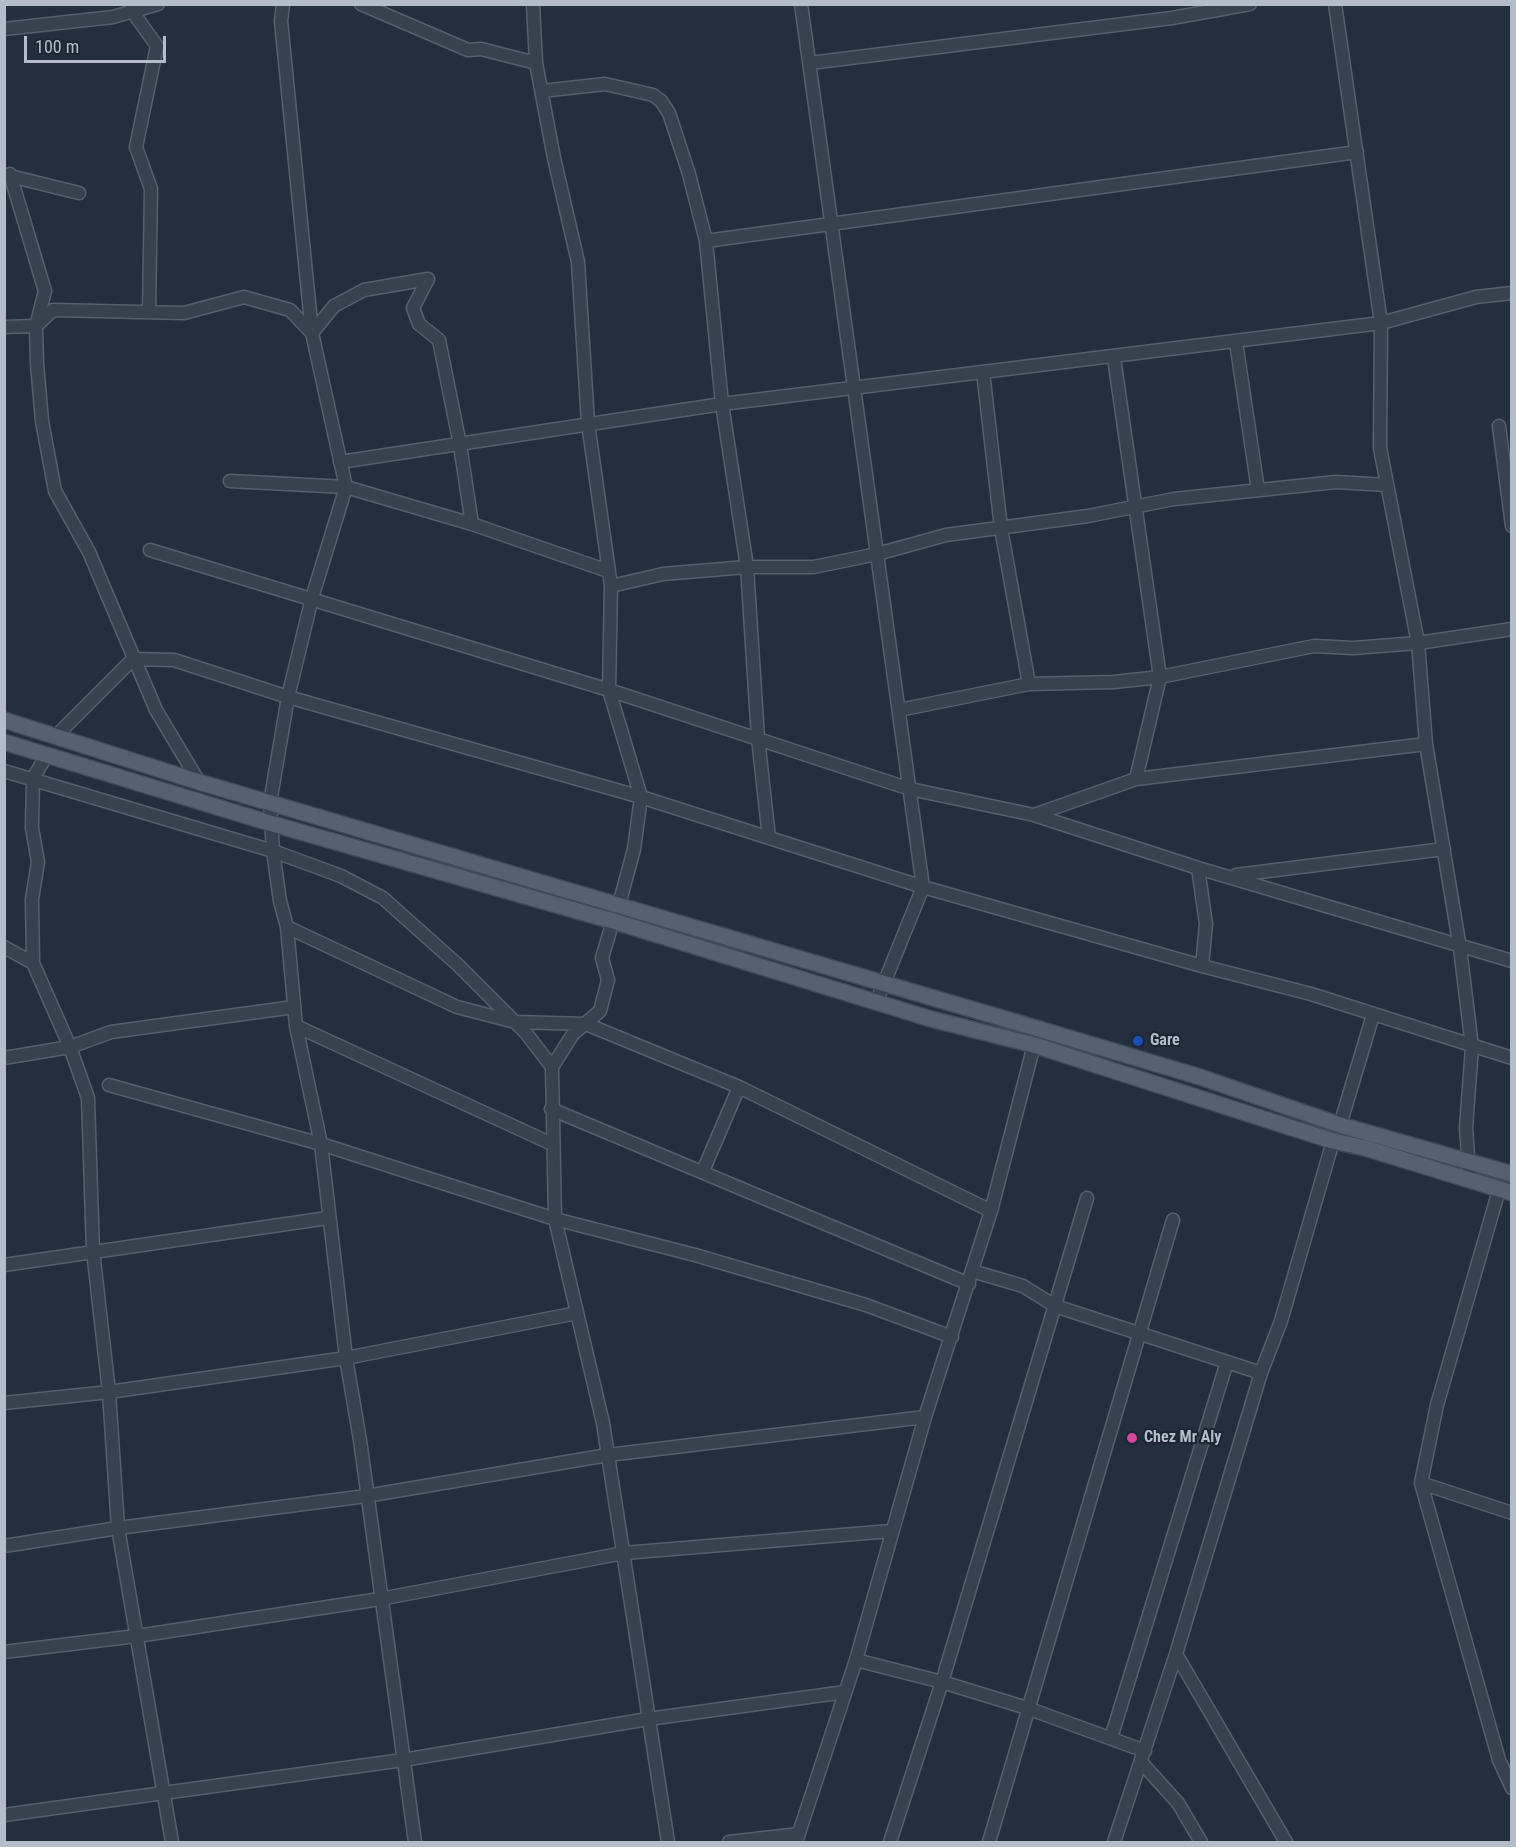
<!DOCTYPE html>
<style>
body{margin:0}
#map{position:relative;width:1516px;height:1847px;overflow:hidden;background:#242f3e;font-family:"Roboto Condensed",sans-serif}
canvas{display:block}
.frame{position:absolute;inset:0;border:6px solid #b4bcc9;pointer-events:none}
.scale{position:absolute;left:24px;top:36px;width:142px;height:27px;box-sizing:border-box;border:3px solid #b4bcc9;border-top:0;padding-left:8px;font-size:18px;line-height:21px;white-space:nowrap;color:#b4bcc9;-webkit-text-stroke:4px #1d2633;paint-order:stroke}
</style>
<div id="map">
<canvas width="1516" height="1847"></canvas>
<div class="frame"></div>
<div class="scale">100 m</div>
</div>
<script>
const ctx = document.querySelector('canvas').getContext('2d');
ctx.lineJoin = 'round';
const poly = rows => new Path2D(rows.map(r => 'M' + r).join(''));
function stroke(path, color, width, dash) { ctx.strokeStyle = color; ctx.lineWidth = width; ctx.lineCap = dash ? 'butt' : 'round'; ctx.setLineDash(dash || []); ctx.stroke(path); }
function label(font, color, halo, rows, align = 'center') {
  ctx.font = font + ' "Roboto Condensed",sans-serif'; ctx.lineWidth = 4.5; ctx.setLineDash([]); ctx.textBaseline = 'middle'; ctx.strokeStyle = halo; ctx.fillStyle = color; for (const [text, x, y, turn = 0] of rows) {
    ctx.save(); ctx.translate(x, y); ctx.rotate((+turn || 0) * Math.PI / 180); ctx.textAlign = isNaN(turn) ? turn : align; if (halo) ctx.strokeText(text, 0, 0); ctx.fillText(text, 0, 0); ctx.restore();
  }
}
const minor = poly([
 [132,4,132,11,157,46,136,147,151,189,149,312],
 [283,4,281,21,312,333],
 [361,4,468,50,481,49,536,63],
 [533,4,536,63,554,158,578,262,588,423,611,586,609,690,641,797,634,849,619,905],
 [801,4,923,887,876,1003],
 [1335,4,1381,323,1380,448,1418,643,1426,744,1460,948,1472,1047,1466,1128,1470,1181],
 [4,29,113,17,158,4],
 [810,63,1172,18,1250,4],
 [542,91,605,84,653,95,661,101,669,113,689,174,706,241,722,404,747,567,758,738,769,838],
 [10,174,45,291,36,326,37,364,42,421,55,491,89,552,156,710,199,782],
 [6,175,79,193],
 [706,241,1357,152],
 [428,279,413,308,419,324,439,340,460,445,472,524],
 [4,327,36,326,53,310,184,313,244,297,290,310,312,333,346,487,312,598,288,697,270,803,273,851,280,901,287,927,296,1026,321,1144,346,1358,360,1440,415,1842],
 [312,333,334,306,364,290,428,279],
 [1236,342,1258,490],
 [1114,358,1160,677,1136,779],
 [983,372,1001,528,1029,684],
 [1499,426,1512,526],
 [340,462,722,404,1381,323,1476,297,1512,293],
 [230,481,346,487,472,524,608,571],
 [150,550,609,690,910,789,1034,815,1198,868,1512,961],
 [611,586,663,574,747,567,814,567,877,554,946,535,1088,516,1174,499,1336,482,1386,485],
 [899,710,1029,684,1114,682,1160,677,1314,646,1353,648,1418,643,1512,629],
 [57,735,133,659,174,660,288,697,641,797,923,887,1202,966,1311,994,1512,1058],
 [47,755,33,778,32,828,38,862,32,899,33,963,70,1047,88,1098,93,1251,109,1392,118,1528,172,1842],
 [4,771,273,851,341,876,383,898,458,965,526,1033,552,1067],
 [1034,815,1136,779,1426,744],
 [1198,868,1206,924,1202,966],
 [1236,875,1444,849],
 [613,921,602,958,608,980,600,1011,573,1034,552,1067,555,1219,603,1423,668,1842],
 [287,927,457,1007,515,1022,586,1024,739,1087,991,1211],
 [4,947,33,963],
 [296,1026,552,1144],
 [4,1058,70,1047,111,1032,294,1007],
 [109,1085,321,1144,555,1219,695,1255,866,1305,952,1337],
 [551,1109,969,1284],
 [1340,1125,1373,1015],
 [703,1171,739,1087],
 [1499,1190,1437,1405,1421,1483,1499,1760,1512,1788],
 [4,1265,328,1218],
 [972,1271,1023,1286,1055,1306,1261,1373],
 [4,1403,109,1392,346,1358,577,1313],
 [1421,1483,1512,1513],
 [4,1546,118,1528,366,1496,608,1455,925,1417],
 [4,1652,137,1636,380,1599,624,1553,891,1531],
 [1176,1654,1286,1842],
 [856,1660,942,1682,1027,1708,1145,1751],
 [1111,1738,1227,1362],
 [1141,1762,1178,1803,1201,1842],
 [4,1815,403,1760,648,1719,845,1692],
 [729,1842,799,1834],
 [796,1842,856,1660,925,1417,991,1211,1034,1045],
 [890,1842,942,1682,1087,1198],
 [989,1842,1173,1220],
 [1114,1842,1176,1654,1261,1373,1281,1321,1333,1141]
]);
const major = poly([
 [4,720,199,782,1039,1029,1200,1077,1340,1125,1512,1174],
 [4,742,273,824,613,921,931,1019,1034,1045,1333,1141,1365,1148,1512,1193]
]);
stroke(minor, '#565f6c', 15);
stroke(major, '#414a57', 18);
stroke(minor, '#38414e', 12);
stroke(major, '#56606e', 15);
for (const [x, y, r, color] of [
 [1138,1041,6,"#1a4fb4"],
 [1132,1438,6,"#d1479c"]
]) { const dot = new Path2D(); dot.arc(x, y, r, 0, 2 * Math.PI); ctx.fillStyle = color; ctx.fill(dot); stroke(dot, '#1d2633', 2); }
label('bold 16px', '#b4bcc9', '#1d2633', [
 ["Gare",1150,1041],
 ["Chez Mr Aly",1144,1438]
], 'left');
</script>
